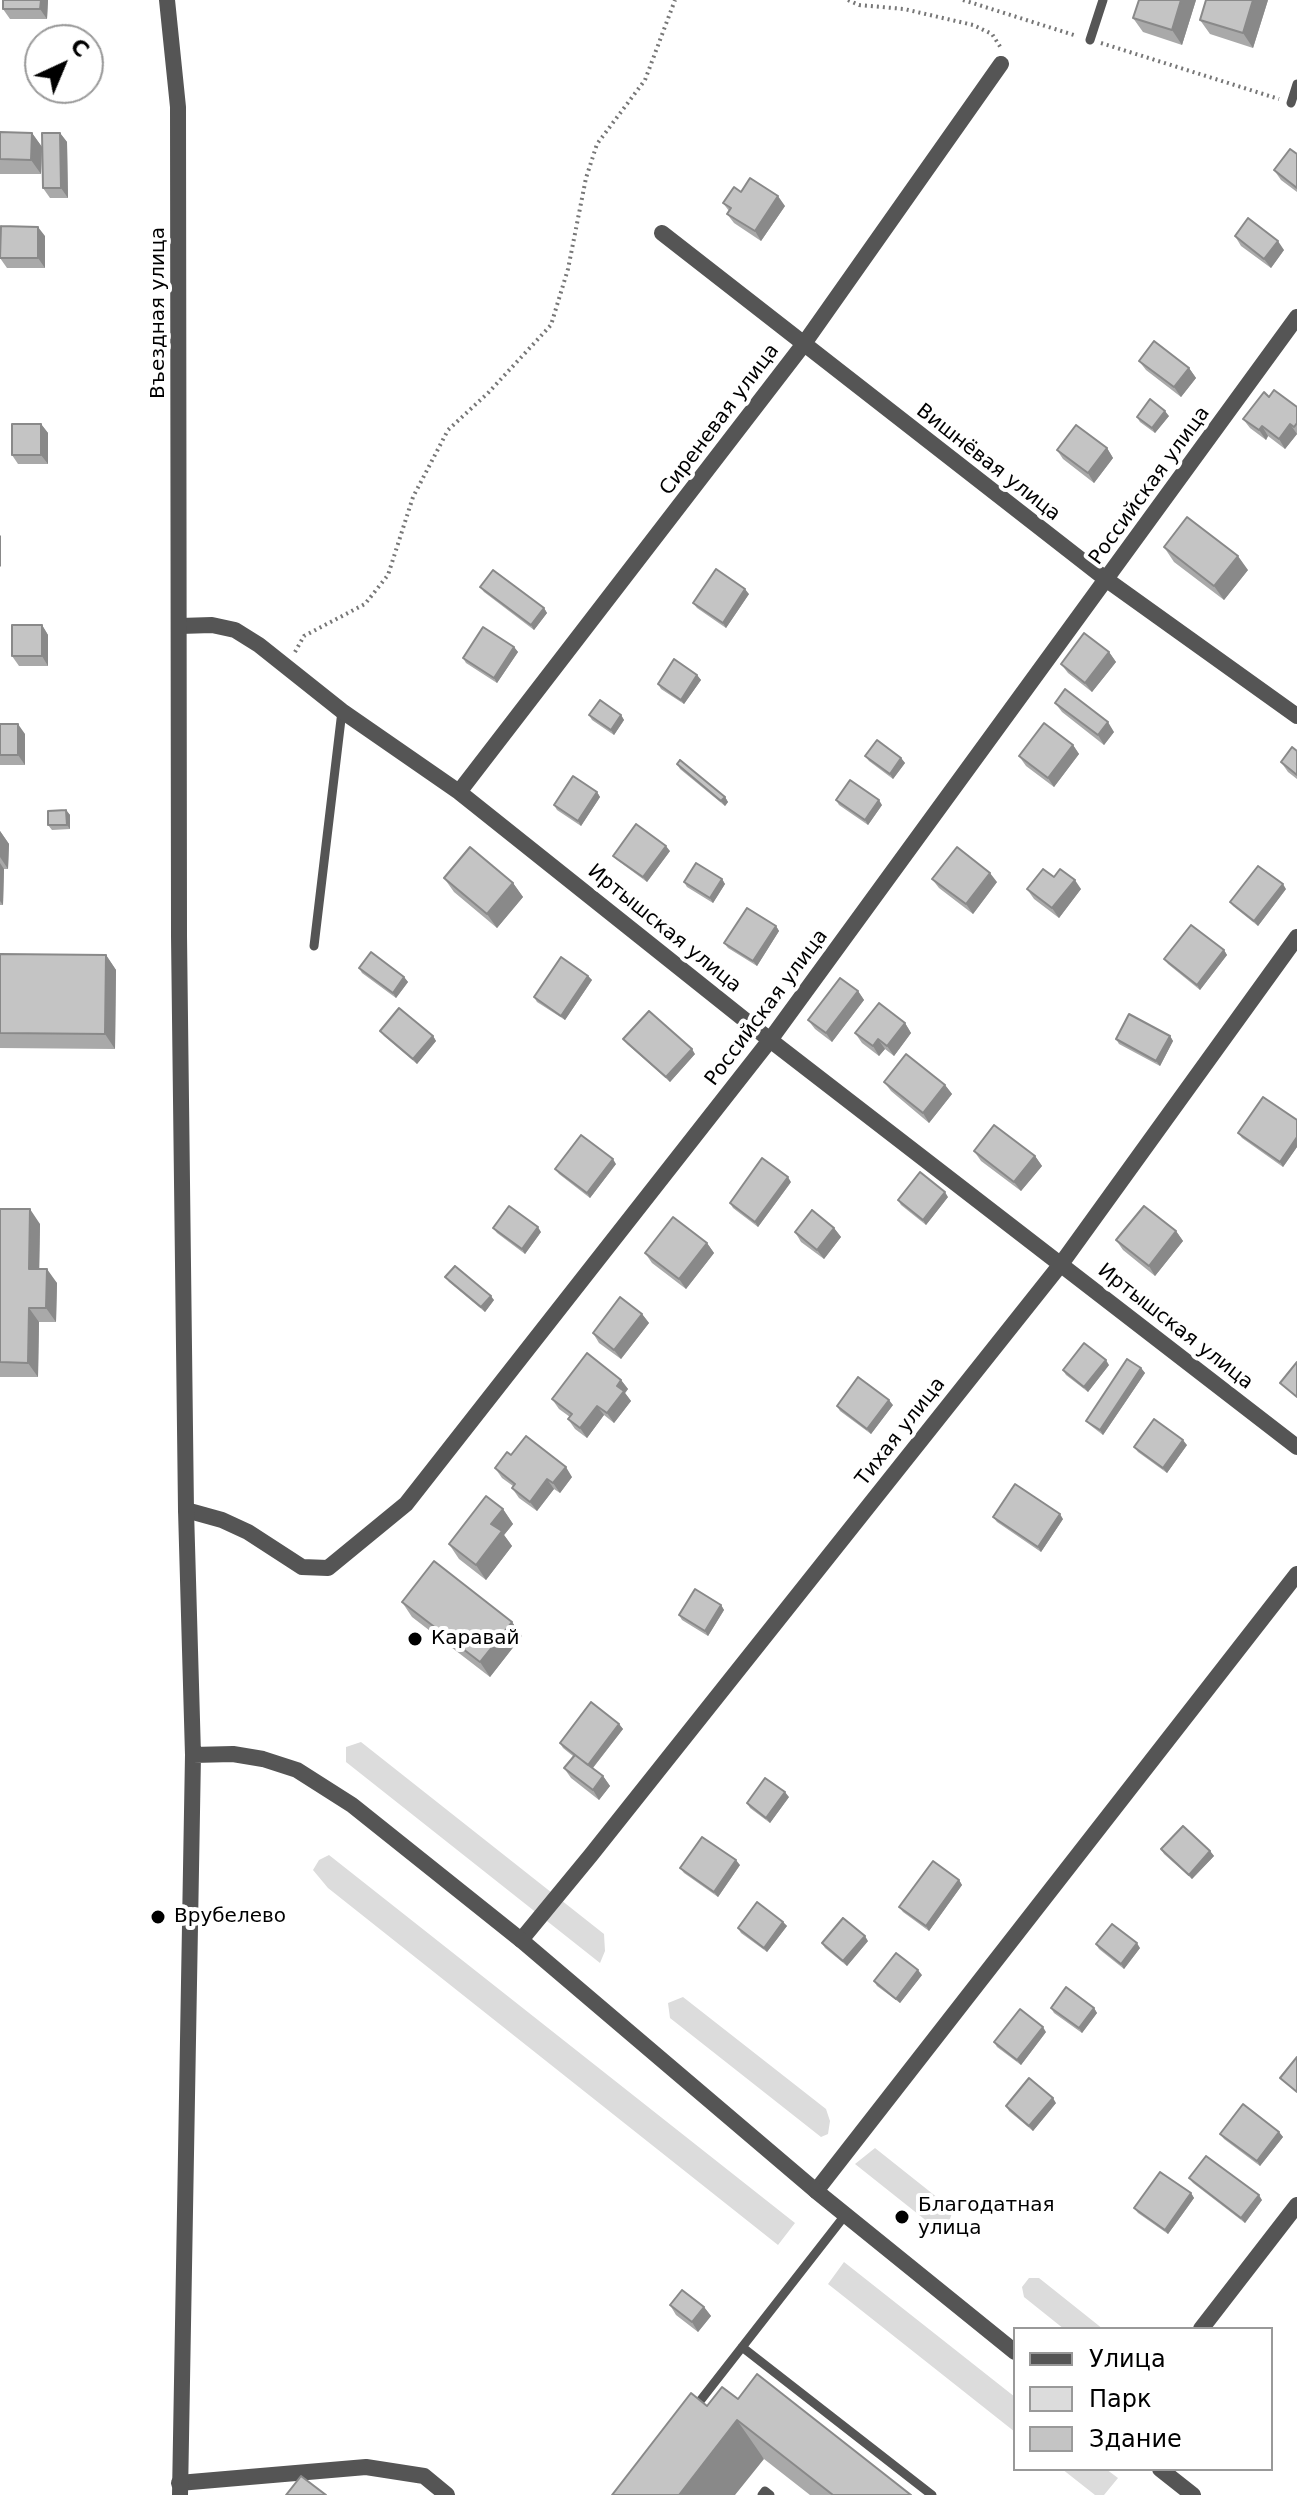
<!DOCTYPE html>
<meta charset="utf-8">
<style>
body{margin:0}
#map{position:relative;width:1297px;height:2495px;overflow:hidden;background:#fff;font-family:"DejaVu Sans",sans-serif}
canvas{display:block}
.legend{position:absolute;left:1013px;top:2327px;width:260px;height:144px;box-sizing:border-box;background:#fff;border:2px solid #999;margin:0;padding:10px 14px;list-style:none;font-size:24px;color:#000}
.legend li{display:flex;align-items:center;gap:16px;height:40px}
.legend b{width:40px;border:2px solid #999}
.north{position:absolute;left:24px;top:24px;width:80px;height:80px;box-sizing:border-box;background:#fff;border:2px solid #999;border-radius:50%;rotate:44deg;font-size:22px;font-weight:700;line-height:32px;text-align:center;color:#000}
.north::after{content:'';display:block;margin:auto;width:28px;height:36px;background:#000;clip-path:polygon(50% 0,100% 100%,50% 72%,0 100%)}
</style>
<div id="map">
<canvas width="1297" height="2495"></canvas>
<ul class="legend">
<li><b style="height:10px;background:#555"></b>Улица</li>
<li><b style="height:22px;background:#dcdcdc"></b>Парк</li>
<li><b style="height:22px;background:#c4c4c4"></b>Здание</li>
</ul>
<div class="north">С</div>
</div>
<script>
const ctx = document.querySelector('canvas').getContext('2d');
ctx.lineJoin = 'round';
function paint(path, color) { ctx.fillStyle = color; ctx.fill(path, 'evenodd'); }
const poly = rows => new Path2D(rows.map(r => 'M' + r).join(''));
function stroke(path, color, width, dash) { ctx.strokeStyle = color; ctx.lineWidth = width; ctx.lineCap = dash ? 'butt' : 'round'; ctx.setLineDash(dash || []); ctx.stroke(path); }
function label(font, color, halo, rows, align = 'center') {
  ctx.font = font + ' "DejaVu Sans",sans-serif'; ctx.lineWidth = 8; ctx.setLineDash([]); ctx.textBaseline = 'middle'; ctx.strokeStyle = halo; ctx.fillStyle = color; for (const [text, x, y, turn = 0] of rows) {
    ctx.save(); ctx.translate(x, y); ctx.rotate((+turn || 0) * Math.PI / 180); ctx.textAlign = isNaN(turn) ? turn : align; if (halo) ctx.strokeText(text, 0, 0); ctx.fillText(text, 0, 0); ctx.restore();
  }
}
paint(poly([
 [361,1742,604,1934,605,1951,600,1963,346,1762,346,1747],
 [329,1855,795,2223,778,2245,328,1888,313,1870,319,1860],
 [683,1997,826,2109,830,2121,828,2134,821,2137,670,2018,668,2003],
 [875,2148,953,2210,950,2219,933,2226,855,2164],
 [844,2262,1015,2397,1015,2432,828,2284],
 [1029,2278,1039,2278,1103,2329,1064,2329,1024,2297,1022,2287],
 [1062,2469,1106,2469,1118,2478,1104,2495,1095,2495]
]), '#dcdcdc');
stroke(poly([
 [848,0,859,5,904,9,973,25,992,34,1001,48],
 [963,0,1077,36],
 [1101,43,1279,99],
 [295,652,304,636,365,604,388,575,413,497,448,430,489,392,551,325,568,269,586,178,597,144,645,80,675,0]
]), '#777', 4, [2, 4]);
stroke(poly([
 [1090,40,1103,0],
 [1291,103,1297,84],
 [314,946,342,711],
 [742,2347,932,2495],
 [693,2410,846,2214],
 [762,2495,765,2491,770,2495]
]), '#555', 9);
stroke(poly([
 [662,233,1107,580,1297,716],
 [180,626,212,625,235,630,259,645,342,711,459,792,770,1040,1297,1447],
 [459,792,803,345,1001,64],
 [186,1510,222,1520,248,1532,302,1567,328,1568,406,1504,770,1040,1297,317],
 [521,1940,591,1855,1061,1264,1297,937],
 [816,2191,1297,1574],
 [1201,2329,1297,2205],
 [179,2483,366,2467,424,2476,447,2495]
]), '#555', 16);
stroke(poly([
 [167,0,178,107,179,936,186,1510,193,1755,180,2495],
 [193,1755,233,1754,263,1759,297,1770,352,1805,521,1940,816,2191,1015,2352],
 [1160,2469,1193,2495]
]), '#555', 16);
paint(poly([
 [3,0,48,0,47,19,10,19,3,9],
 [1196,0,1182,45,1143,32,1133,18],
 [1268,0,1253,48,1210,34,1200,20],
 [0,132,32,133,42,147,41,174,0,174],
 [60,133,67,142,68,198,50,198,43,188],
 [1297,154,1297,192,1281,180,1274,170],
 [741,192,785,206,761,241,734,223,727,214,729,211,723,203],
 [45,236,45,268,7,268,0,258],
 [1235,236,1284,250,1271,268,1241,246],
 [1139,361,1189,368,1196,378,1181,397,1146,370],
 [1269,397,1297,407,1297,434,1285,449,1268,436,1266,440,1250,428,1243,419],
 [1169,416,1155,433,1140,422,1137,417],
 [41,424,48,433,48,464,18,464,12,455],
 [1107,448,1113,458,1094,483,1063,459,1057,450],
 [1164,547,1248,570,1224,600,1174,562],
 [480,587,544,608,547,613,534,630,484,592],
 [749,594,726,628,697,608,693,603],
 [42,625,48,635,48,666,19,666,12,656],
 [514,647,518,652,497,683,466,663,463,658],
 [1109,652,1116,662,1092,692,1068,673,1061,664],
 [697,675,701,680,684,704,661,689,658,684],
 [1055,703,1114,732,1104,745,1062,712],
 [589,715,621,715,624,720,614,735,592,720],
 [0,724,25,734,25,765,0,765],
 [1073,745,1079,754,1054,787,1026,766,1019,756],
 [1297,751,1297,779,1288,772,1281,762],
 [865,756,901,758,905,763,893,779,869,761],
 [677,764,725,797,728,802,725,806,680,769],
 [597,792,600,797,581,826,557,810,554,805],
 [836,800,882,805,868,825,839,805],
 [66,810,70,815,70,829,52,830,48,825],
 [0,831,9,844,8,869,4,869,3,905,0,905],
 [670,851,647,882,617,860,613,856],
 [1054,877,1081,889,1059,918,1034,899,1027,889],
 [444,878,513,883,523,897,497,928,454,892],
 [722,879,725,884,713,903,687,887,684,882],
 [932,879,997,882,973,914,939,888],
 [1286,889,1258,926,1233,906,1230,902],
 [776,926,779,931,757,966,728,948,724,943],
 [1224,950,1227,955,1200,990,1168,964,1164,959],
 [0,954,106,955,116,970,115,1049,0,1048],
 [359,968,404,977,408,982,396,998,362,973],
 [588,976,592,980,565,1020,537,1002,534,997],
 [858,991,864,1000,832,1042,815,1029,808,1020],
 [905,1023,911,1033,894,1056,885,1049,879,1056,862,1043,855,1033],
 [380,1031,433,1036,436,1041,417,1064,384,1036],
 [1170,1036,1173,1041,1160,1066,1119,1044,1116,1039],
 [623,1039,695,1054,670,1082,627,1044],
 [884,1082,945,1085,952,1094,929,1123,891,1091],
 [1297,1120,1297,1147,1283,1167,1242,1138,1238,1133],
 [974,1151,1035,1156,1042,1166,1021,1191,981,1161],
 [616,1164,590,1198,559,1174,555,1169],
 [791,1182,758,1227,733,1208,730,1203],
 [948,1197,926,1225,901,1205,898,1200],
 [0,1209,40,1224,39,1269,57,1283,56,1322,39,1322,38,1377,0,1377],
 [493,1228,541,1232,525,1254,497,1233],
 [834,1228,841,1237,824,1259,801,1242,795,1232],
 [1176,1231,1183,1241,1155,1276,1123,1250,1116,1240],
 [707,1243,714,1253,686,1289,652,1263,645,1253],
 [445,1277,494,1300,485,1312,449,1282],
 [642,1314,649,1323,621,1359,599,1343,593,1333],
 [1109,1365,1088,1392,1066,1375,1063,1370],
 [1141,1368,1145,1373,1103,1435,1090,1425,1086,1421],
 [621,1380,628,1389,625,1393,631,1401,614,1423,604,1415,587,1438,575,1429,568,1419,570,1417,559,1409,552,1399],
 [893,1405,871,1434,840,1411,837,1406],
 [1187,1445,1167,1473,1138,1452,1134,1447],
 [495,1468,572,1477,560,1493,554,1489,537,1511,519,1498,512,1488,513,1486,502,1478],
 [503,1509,513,1524,504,1535,512,1546,486,1580,459,1559,449,1544],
 [993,1517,1063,1519,1041,1552,997,1522],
 [402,1602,512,1622,522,1636,490,1677,412,1617],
 [721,1605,724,1610,708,1636,682,1620,679,1615],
 [619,1724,623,1729,593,1768,603,1776,610,1786,599,1800,571,1778,564,1768,573,1756,563,1748,560,1743],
 [789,1797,770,1823,750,1808,747,1803],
 [1161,1849,1210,1851,1214,1856,1192,1879,1164,1854],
 [740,1865,718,1897,684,1873,680,1868],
 [959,1880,962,1885,929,1931,903,1912,899,1907],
 [783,1922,787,1926,767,1952,741,1933,738,1928],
 [868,1941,847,1966,825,1948,822,1943],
 [1096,1944,1140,1948,1124,1969,1099,1949],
 [922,1975,900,2003,877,1986,874,1981],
 [1051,2008,1094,2008,1097,2013,1082,2033,1054,2013],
 [1046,2032,1021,2065,997,2047,994,2042],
 [1056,2103,1033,2131,1009,2111,1006,2106],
 [1279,2132,1283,2137,1260,2166,1224,2139,1220,2134],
 [1189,2178,1262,2200,1245,2223,1193,2183],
 [1191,2193,1194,2198,1168,2234,1138,2213,1134,2208],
 [670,2305,704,2307,711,2316,698,2332,676,2315],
 [738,2399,911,2495,810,2495,764,2459,707,2406]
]), '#a9a9a9');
paint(poly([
 [41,0,48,0,47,19,40,9],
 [1181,0,1196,0,1182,45,1172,30],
 [1253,0,1268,0,1253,48,1243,33],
 [32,133,42,147,41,174,31,160],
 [60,133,67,142,68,198,61,188],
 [778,196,785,206,761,241,755,231],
 [38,227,45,236,45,268,38,258],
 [1278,241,1284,250,1271,268,1264,259],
 [1189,368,1196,378,1181,397,1174,387],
 [1165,411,1169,416,1155,433,1152,428],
 [41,424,48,433,48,464,41,455],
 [1290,424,1297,434,1285,449,1279,439],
 [1262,426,1268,436,1266,440,1259,430],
 [1107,448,1113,458,1094,483,1088,473],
 [0,535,1,536,1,567,0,566],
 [1238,556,1248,570,1224,600,1214,586],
 [745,589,749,594,726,628,723,623],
 [544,608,547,613,534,630,531,625],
 [42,625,48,635,48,666,42,656],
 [514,647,518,652,497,683,494,678],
 [1109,652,1116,662,1092,692,1085,683],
 [697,675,701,680,684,704,681,700],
 [621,715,624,720,614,735,611,730],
 [1108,722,1114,732,1104,745,1098,735],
 [18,724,25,734,25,765,18,755],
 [1073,745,1079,754,1054,787,1048,778],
 [901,758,905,763,893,779,890,774],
 [597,792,600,797,581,826,578,821],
 [725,797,728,802,725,806,721,801],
 [879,800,882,805,868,825,865,820],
 [66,810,70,815,70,829,67,825],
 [0,831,9,844,8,869,0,857],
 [666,846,670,851,647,882,643,877],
 [0,863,4,869,3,905,0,901],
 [990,873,997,882,973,914,966,904],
 [722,879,725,884,713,903,710,898],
 [1075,880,1081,889,1059,918,1052,908],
 [513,883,523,897,497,928,487,914],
 [1283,884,1286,889,1258,926,1254,921],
 [776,926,779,931,757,966,753,961],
 [1224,950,1227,955,1200,990,1197,985],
 [106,955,116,970,115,1049,105,1034],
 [588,976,592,980,565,1020,561,1016],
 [404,977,408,982,396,998,393,993],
 [858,991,864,1000,832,1042,826,1033],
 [905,1023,911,1033,894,1056,887,1046],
 [433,1036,436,1041,417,1064,413,1059],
 [1170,1036,1173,1041,1160,1066,1156,1061],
 [878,1039,885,1049,879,1056,873,1046],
 [692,1049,695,1054,670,1082,666,1077],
 [945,1085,952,1094,929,1123,923,1113],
 [1297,1137,1297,1147,1283,1167,1280,1162],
 [1035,1156,1042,1166,1021,1191,1014,1182],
 [613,1159,616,1164,590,1198,587,1193],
 [788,1177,791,1182,758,1227,755,1222],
 [945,1192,948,1197,926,1225,923,1220],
 [30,1209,40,1224,39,1283,29,1269],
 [538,1227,541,1232,525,1254,522,1249],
 [834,1228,841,1237,824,1259,817,1250],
 [1176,1231,1183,1241,1155,1276,1149,1266],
 [707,1243,714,1253,686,1289,679,1279],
 [47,1269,57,1283,56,1322,46,1308],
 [491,1296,494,1300,485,1312,481,1307],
 [29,1308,39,1322,38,1377,28,1363],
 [642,1314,649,1323,621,1359,614,1350],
 [1106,1360,1109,1365,1088,1392,1084,1387],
 [1141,1368,1145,1373,1103,1435,1100,1430],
 [621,1380,628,1389,625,1393,631,1401,614,1423,607,1413,617,1386],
 [889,1400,893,1405,871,1434,867,1429],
 [597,1406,604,1415,587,1438,580,1428],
 [1183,1440,1187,1445,1167,1473,1163,1468],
 [566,1467,572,1477,560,1493,553,1483],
 [547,1479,554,1489,537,1511,530,1502],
 [503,1509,513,1524,504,1535,512,1546,486,1580,476,1565,491,1524],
 [1060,1514,1063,1519,1041,1552,1038,1547],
 [721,1605,724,1610,708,1636,705,1631],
 [512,1622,522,1636,490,1677,480,1662],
 [619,1724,623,1729,591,1770,588,1765],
 [603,1776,610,1786,599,1800,593,1790],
 [785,1792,789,1797,770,1823,766,1818],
 [1210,1851,1214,1856,1192,1879,1189,1875],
 [736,1860,740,1865,718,1897,714,1892],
 [959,1880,962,1885,929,1931,926,1926],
 [783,1922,787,1926,767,1952,764,1948],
 [865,1936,868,1941,847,1966,843,1961],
 [1137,1943,1140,1948,1124,1969,1121,1964],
 [918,1970,922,1975,900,2003,896,1999],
 [1094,2008,1097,2013,1082,2033,1079,2028],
 [1043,2027,1046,2032,1021,2065,1017,2060],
 [1053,2098,1056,2103,1033,2131,1029,2126],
 [1279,2132,1283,2137,1260,2166,1257,2161],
 [1191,2193,1194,2198,1168,2234,1165,2230],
 [1259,2195,1262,2200,1245,2223,1241,2218],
 [704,2307,711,2316,698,2332,692,2322],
 [737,2420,764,2459,735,2495,679,2495]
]), '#898989');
const building = poly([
 [3,0,41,0,40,9,3,9,3,0],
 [1139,0,1181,0,1172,30,1133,18,1139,0],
 [1206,0,1253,0,1243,33,1200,20,1206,0],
 [0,132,32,133,31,160,0,159,0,132],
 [42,133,60,133,61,188,43,188,42,133],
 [1290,149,1297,154,1297,188,1274,170,1290,149],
 [750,178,778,196,755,231,727,214,731,208,723,203,734,187,741,192,750,178],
 [1248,218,1278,241,1264,259,1235,236,1248,218],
 [1,226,38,227,38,258,0,258,1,226],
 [1154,341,1189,368,1174,387,1139,361,1154,341],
 [1274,390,1297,407,1297,423,1294,427,1290,424,1279,439,1262,426,1259,430,1243,419,1264,392,1269,397,1274,390],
 [1150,399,1165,411,1152,428,1137,417,1150,399],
 [12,424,41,424,41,455,12,455,12,424],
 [1076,425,1107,448,1088,473,1057,450,1076,425],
 [1187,517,1238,556,1214,586,1164,547,1187,517],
 [716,569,745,589,723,623,693,603,716,569],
 [493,570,544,608,531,625,480,587,493,570],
 [12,625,42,625,42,656,12,656,12,625],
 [483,627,514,647,494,678,463,658,483,627],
 [1084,633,1109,652,1085,683,1061,664,1084,633],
 [674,659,697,675,681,700,658,684,674,659],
 [1065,689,1108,722,1098,735,1055,703,1065,689],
 [600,700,621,715,611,730,589,715,600,700],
 [1044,723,1073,745,1048,778,1019,756,1044,723],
 [0,724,18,724,18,755,0,755,0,724],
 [877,740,901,758,890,774,865,756,877,740],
 [1292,747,1297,751,1297,775,1281,762,1292,747],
 [680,760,725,797,721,801,677,764,680,760],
 [573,776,597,792,578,821,554,805,573,776],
 [850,780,879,800,865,820,836,800,850,780],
 [66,810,67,825,48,825,48,811,66,810],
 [636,824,666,846,643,877,613,856,636,824],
 [470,847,513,883,487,914,444,878,470,847],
 [957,847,990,873,966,904,932,879,957,847],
 [696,863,722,879,710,898,684,882,696,863],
 [1258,866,1283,884,1254,921,1230,902,1258,866],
 [1043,869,1054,877,1060,869,1075,880,1052,908,1027,889,1043,869],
 [747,908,776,926,753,961,724,943,747,908],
 [1191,925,1224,950,1197,985,1164,959,1191,925],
 [371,952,404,977,393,993,359,968,371,952],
 [0,954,106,955,105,1034,0,1033,0,954],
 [561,957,588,976,561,1016,534,997,561,957],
 [840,978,858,991,826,1033,808,1020,840,978],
 [879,1003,905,1023,887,1046,878,1039,873,1046,855,1033,879,1003],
 [399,1008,433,1036,413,1059,380,1031,399,1008],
 [649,1011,692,1049,666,1077,623,1039,649,1011],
 [1129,1014,1170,1036,1156,1061,1116,1039,1129,1014],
 [906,1054,945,1085,923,1113,884,1082,906,1054],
 [1263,1097,1297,1120,1297,1137,1280,1162,1238,1133,1263,1097],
 [994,1125,1035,1156,1014,1182,974,1151,994,1125],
 [581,1135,613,1159,587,1193,555,1169,581,1135],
 [762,1158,788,1177,755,1222,730,1203,762,1158],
 [920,1172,945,1192,923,1220,898,1200,920,1172],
 [509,1206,538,1227,522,1249,493,1228,509,1206],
 [1144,1206,1176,1231,1149,1266,1116,1240,1144,1206],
 [0,1209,30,1209,29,1269,47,1269,46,1308,29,1308,28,1363,0,1362,0,1209],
 [812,1210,834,1228,817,1250,795,1232,812,1210],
 [673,1217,707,1243,679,1279,645,1253,673,1217],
 [455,1266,491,1296,481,1307,445,1277,455,1266],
 [620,1297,642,1314,614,1350,593,1333,620,1297],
 [1084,1343,1106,1360,1084,1387,1063,1370,1084,1343],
 [587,1353,621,1380,617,1386,624,1391,607,1413,597,1406,580,1428,568,1419,572,1414,552,1399,587,1353],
 [1127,1359,1141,1368,1100,1430,1086,1421,1127,1359],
 [1297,1362,1297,1397,1280,1383,1297,1362],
 [858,1377,889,1400,867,1429,837,1406,858,1377],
 [1154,1419,1183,1440,1163,1468,1134,1447,1154,1419],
 [526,1436,566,1467,553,1483,547,1479,530,1502,512,1488,515,1484,495,1468,507,1452,511,1455,526,1436],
 [1015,1484,1060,1514,1038,1547,993,1517,1015,1484],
 [486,1496,503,1509,491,1524,502,1531,476,1565,449,1544,486,1496],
 [434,1561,512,1622,480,1662,402,1602,434,1561],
 [695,1589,721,1605,705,1631,679,1615,695,1589],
 [591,1702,619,1724,588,1765,560,1743,591,1702],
 [575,1755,603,1776,593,1790,564,1768,575,1755],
 [765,1778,785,1792,766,1818,747,1803,765,1778],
 [1183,1826,1210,1851,1189,1875,1161,1849,1183,1826],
 [702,1837,736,1860,714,1892,680,1868,702,1837],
 [933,1861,959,1880,926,1926,899,1907,933,1861],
 [757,1902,783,1922,764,1948,738,1928,757,1902],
 [843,1918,865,1936,843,1961,822,1943,843,1918],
 [1112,1924,1137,1943,1121,1964,1096,1944,1112,1924],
 [896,1953,918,1970,896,1999,874,1981,896,1953],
 [1066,1987,1094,2008,1079,2028,1051,2008,1066,1987],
 [1020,2009,1043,2027,1017,2060,994,2042,1020,2009],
 [1297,2057,1297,2092,1280,2078,1297,2057],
 [1029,2078,1053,2098,1029,2126,1006,2106,1029,2078],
 [1243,2104,1279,2132,1257,2161,1220,2134,1243,2104],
 [1206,2156,1259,2195,1241,2218,1189,2178,1206,2156],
 [1160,2172,1191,2193,1165,2230,1134,2208,1160,2172],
 [682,2290,704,2307,692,2322,670,2305,682,2290],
 [757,2374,911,2495,833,2495,737,2420,679,2495,612,2495,691,2393,707,2406,722,2387,738,2399,757,2374],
 [301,2476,326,2495,286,2495,301,2476]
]);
paint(building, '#c4c4c4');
stroke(building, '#898989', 2);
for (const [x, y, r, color] of [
 [415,1639,8,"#000"],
 [158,1917,8,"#000"],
 [902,2217,8,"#000"]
]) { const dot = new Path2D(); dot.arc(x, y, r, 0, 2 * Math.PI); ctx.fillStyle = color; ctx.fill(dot); stroke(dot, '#fff', 3); }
label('20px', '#000', '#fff', [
 ["Въездная улица",159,313,-90],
 ["Сиреневая улица",720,420,-53],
 ["Вишнёвая улица",988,463,38],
 ["Российская улица",1150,486,-54],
 ["Иртышская улица",664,929,39],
 ["Российская улица",767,1008,-53],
 ["Иртышская улица",1175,1327,38],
 ["Тихая улица",901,1432,-52]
]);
label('20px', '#000', '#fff', [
 ["Каравай",431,1639],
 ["Врубелево",174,1917],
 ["Благодатная",918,2206],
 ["улица",918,2229]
], 'left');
</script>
